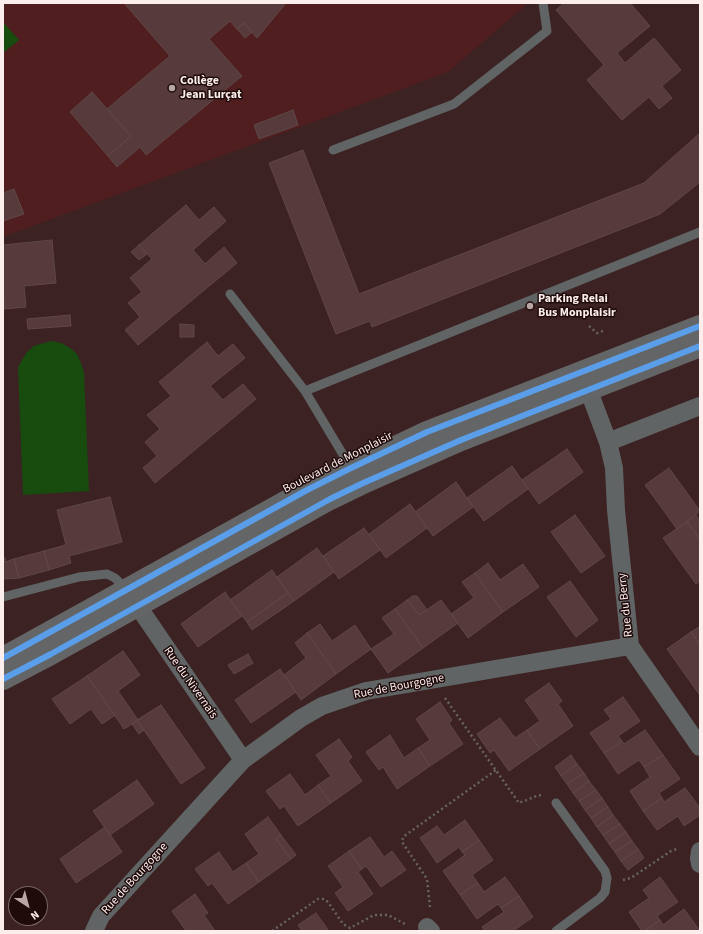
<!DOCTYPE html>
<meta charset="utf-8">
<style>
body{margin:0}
#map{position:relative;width:703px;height:934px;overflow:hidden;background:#3c2223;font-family:"Source Sans 3",sans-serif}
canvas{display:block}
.frame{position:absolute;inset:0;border:4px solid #fbeeed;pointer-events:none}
.north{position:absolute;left:8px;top:886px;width:40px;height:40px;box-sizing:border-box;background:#200b0b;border:1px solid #786665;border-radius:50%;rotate:144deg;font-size:11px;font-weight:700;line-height:16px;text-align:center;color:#fbeeed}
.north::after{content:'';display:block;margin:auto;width:14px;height:18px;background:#b8a7a6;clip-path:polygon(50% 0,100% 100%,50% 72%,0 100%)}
</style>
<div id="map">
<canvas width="703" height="934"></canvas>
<div class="frame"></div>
<div class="north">N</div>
</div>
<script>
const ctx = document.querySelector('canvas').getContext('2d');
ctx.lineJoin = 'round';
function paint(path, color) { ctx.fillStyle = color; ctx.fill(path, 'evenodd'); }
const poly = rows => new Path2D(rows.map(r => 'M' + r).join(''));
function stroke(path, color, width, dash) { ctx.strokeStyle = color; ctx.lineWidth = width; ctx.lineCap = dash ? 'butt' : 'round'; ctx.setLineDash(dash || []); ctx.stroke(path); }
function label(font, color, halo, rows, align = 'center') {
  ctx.font = font + ' "Source Sans 3",sans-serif'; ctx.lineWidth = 3; ctx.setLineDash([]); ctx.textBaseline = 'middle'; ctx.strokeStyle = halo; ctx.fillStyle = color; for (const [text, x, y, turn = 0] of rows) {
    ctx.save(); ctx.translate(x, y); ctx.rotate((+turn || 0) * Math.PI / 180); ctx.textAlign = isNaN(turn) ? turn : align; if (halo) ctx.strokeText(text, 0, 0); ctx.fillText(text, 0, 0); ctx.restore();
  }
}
paint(poly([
 [3,3,524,3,526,5,448,72,3,237]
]), '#501e1f');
paint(poly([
 [3,22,19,40,3,53],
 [51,341,61,343,70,348,77,354,81,363,84,373,89,491,23,495,18,367,27,352,34,346]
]), '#174c0e');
const building = poly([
 [124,3,286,3,257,38,244,23,237,29,230,21,209,39,242,76,146,155,140,147,117,167,108,156,131,136,107,109,170,56,124,3],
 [564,3,630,3,650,26,617,53,625,63,654,38,681,70,662,86,672,98,659,109,649,97,622,120,587,80,604,65,556,10,564,3],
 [244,23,252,32,245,38,237,29,244,23],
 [92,92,131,136,108,156,70,112,92,92],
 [293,110,298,125,259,139,254,125,293,110],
 [700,133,700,182,660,214,372,327,370,321,336,334,269,163,303,150,359,294,644,183,700,133],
 [14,189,24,214,3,221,3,193,14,189],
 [186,205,199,220,214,207,226,221,193,250,205,264,224,247,237,263,138,345,125,330,140,317,128,303,142,292,130,278,152,259,139,245,186,205],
 [52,240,56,283,24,286,26,307,4,309,3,245,52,240],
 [139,245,147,254,139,260,131,252,139,245],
 [70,315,71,326,28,329,27,319,70,315],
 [180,324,194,325,194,337,180,337,180,324],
 [207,342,218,356,233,344,245,358,210,386,223,400,243,384,256,399,155,483,143,468,157,456,145,442,160,429,147,415,171,396,159,382,207,342],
 [567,449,583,472,539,504,522,480,567,449],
 [512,466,528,489,484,521,467,498,512,466],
 [669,468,700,511,677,529,645,485,669,468],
 [456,482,473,507,433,536,415,512,456,482],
 [110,497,122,542,69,556,71,563,49,570,44,551,66,545,57,510,110,497],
 [410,504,427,528,386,558,369,534,410,504],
 [575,515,605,556,581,573,551,532,575,515],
 [696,515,700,521,700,540,687,522,696,515],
 [687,522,700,540,700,581,696,584,663,538,687,522],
 [364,528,380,550,339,579,323,556,364,528],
 [317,548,334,572,294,601,277,577,317,548],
 [44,551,49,570,19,578,14,559,44,551],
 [3,558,5,558,5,562,14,559,19,578,3,579,3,558],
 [488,563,500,580,523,564,539,587,503,612,475,573,488,563],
 [272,570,288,593,247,622,230,600,272,570],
 [475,573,503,612,468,638,451,614,474,598,462,582,475,573],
 [570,581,598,620,576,637,547,597,570,581],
 [225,592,242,616,198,647,181,624,225,592],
 [288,593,294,601,252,630,247,622,288,593],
 [413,596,417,596,427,610,419,615,407,600,413,596],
 [407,600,419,615,441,600,458,623,423,648,395,609,407,600],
 [395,609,423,648,388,673,371,649,394,634,382,618,395,609],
 [320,624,332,641,355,625,371,649,336,674,307,633,320,624],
 [699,627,700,628,700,645,691,632,699,627],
 [691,632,700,645,699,694,667,649,691,632],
 [307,633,336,674,301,700,284,675,306,658,295,643,307,633],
 [123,651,140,675,118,691,138,720,124,729,87,676,123,651],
 [248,654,253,663,234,674,228,665,248,654],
 [280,669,296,692,251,723,235,700,280,669],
 [87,676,115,715,102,724,91,709,70,724,52,699,87,676],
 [549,683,562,701,558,704,573,726,540,749,527,730,540,721,525,700,549,683],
 [623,697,640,721,618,736,622,741,604,753,590,733,611,719,604,710,623,697],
 [440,702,452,720,449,723,463,744,430,766,418,748,430,740,416,719,440,702],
 [161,705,205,768,181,784,137,720,161,705],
 [500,718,515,738,527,730,540,749,509,771,494,750,490,753,477,734,500,718],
 [137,720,144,730,139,734,132,724,137,720],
 [645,730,663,755,644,767,639,760,618,774,604,753,622,741,624,744,645,730],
 [390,735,404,758,418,748,430,766,397,789,383,767,379,770,366,752,390,735],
 [339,739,352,757,348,761,362,781,331,803,318,785,331,776,316,755,339,739],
 [571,755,577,764,561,776,555,767,571,755],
 [663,755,680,779,659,793,662,798,643,811,630,791,650,777,644,767,663,755],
 [577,764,584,773,567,784,561,776,577,764],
 [584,773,589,781,573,793,567,784,584,773],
 [290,774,305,795,318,785,331,803,298,826,284,806,280,809,266,791,290,774],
 [137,780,154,804,110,835,93,811,137,780],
 [589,781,596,790,579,801,573,793,589,781],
 [685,788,700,808,700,815,684,826,678,816,657,830,643,811,662,798,664,802,685,788],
 [596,790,602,798,585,810,579,801,596,790],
 [602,798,608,807,591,818,585,810,602,798],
 [608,807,613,815,597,827,591,818,608,807],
 [613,815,620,824,603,835,597,827,613,815],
 [268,817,281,835,276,839,291,859,259,882,246,863,259,854,245,834,268,817],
 [465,820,479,840,462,852,459,847,437,863,420,838,437,826,444,835,465,820],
 [620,824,626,832,609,844,603,835,620,824],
 [105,827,122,852,76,883,60,859,105,827],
 [626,832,632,841,615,852,609,844,626,832],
 [281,835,296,855,291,859,276,839,281,835],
 [370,837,384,857,392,851,406,870,381,887,366,866,362,869,349,851,370,837],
 [479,840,493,860,472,875,478,883,460,895,443,871,465,855,462,852,479,840],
 [632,841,638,849,621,861,615,852,632,841],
 [638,849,644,858,628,870,621,861,638,849],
 [349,851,362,869,358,872,373,894,348,911,335,893,343,887,328,866,349,851],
 [219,852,233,872,246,863,259,882,228,904,212,883,208,886,195,869,219,852],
 [505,877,519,896,501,908,498,904,477,919,460,895,478,883,484,892,505,877],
 [660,877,678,902,657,916,660,920,645,931,642,931,629,912,649,898,643,890,660,877],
 [195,894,208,913,204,915,215,931,186,931,172,911,195,894],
 [519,896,533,917,513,931,485,931,482,927,504,912,501,908,519,896],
 [684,909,700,931,645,931,660,920,663,925,684,909],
 [316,913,329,931,302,931,298,925,316,913]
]);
paint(building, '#573a3b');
stroke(building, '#5e4848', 1);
stroke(poly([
 [589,326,597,333,603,331],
 [445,698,519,803,539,795,542,796],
 [623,880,631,878,671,851,679,848],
 [430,907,427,879,402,842,403,837,496,770],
 [272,931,318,899,324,899,328,902,343,924,350,928,374,915,388,915,407,925]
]), '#696364', 2.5, [2, 3]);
stroke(poly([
 [333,150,454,104,547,31,543,3],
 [230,294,305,391,351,468],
 [305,391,700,232],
 [3,597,79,577,107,574,115,578,126,589],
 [556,931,600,898,605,892,607,878,605,871,556,803]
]), '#606464', 9);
stroke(poly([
 [584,378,608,442,614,468,616,510,630,646,700,747],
 [608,442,700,406],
 [131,596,243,760],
 [700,851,699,858,700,864],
 [427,927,431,931],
 [94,931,101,916,243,760,301,718,322,706,366,691,630,646]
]), '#606464', 18);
stroke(poly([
 [3,658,307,490,351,468,427,432,700,326],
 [3,679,51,654,330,499,361,484,461,440,700,346]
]), '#646566', 22);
stroke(poly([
 [3,658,307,490,351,468,427,432,700,326],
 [3,679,51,654,330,499,361,484,461,440,700,346]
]), '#5a9eea', 6);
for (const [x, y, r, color] of [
 [172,88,4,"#b8a7a6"],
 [530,306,4,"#b8a7a6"]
]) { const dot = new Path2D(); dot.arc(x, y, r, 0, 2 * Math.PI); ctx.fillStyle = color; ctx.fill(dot); stroke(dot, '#200b0b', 1.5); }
label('bold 12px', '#fbeeed', '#200b0b', [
 ["Collège",180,81],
 ["Jean Lurçat",180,95],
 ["Parking Relai",538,299],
 ["Bus Monplaisir",538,313]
], 'left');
label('12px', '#fbeeed', '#200b0b', [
 ["Boulevard de Monplaisir",338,463,-27],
 ["Rue du Berry",626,605,-96],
 ["Rue du Nivernais",190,683,55],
 ["Rue de Bourgogne",399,687,-11],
 ["Rue de Bourgogne",135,879,-48]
]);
</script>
